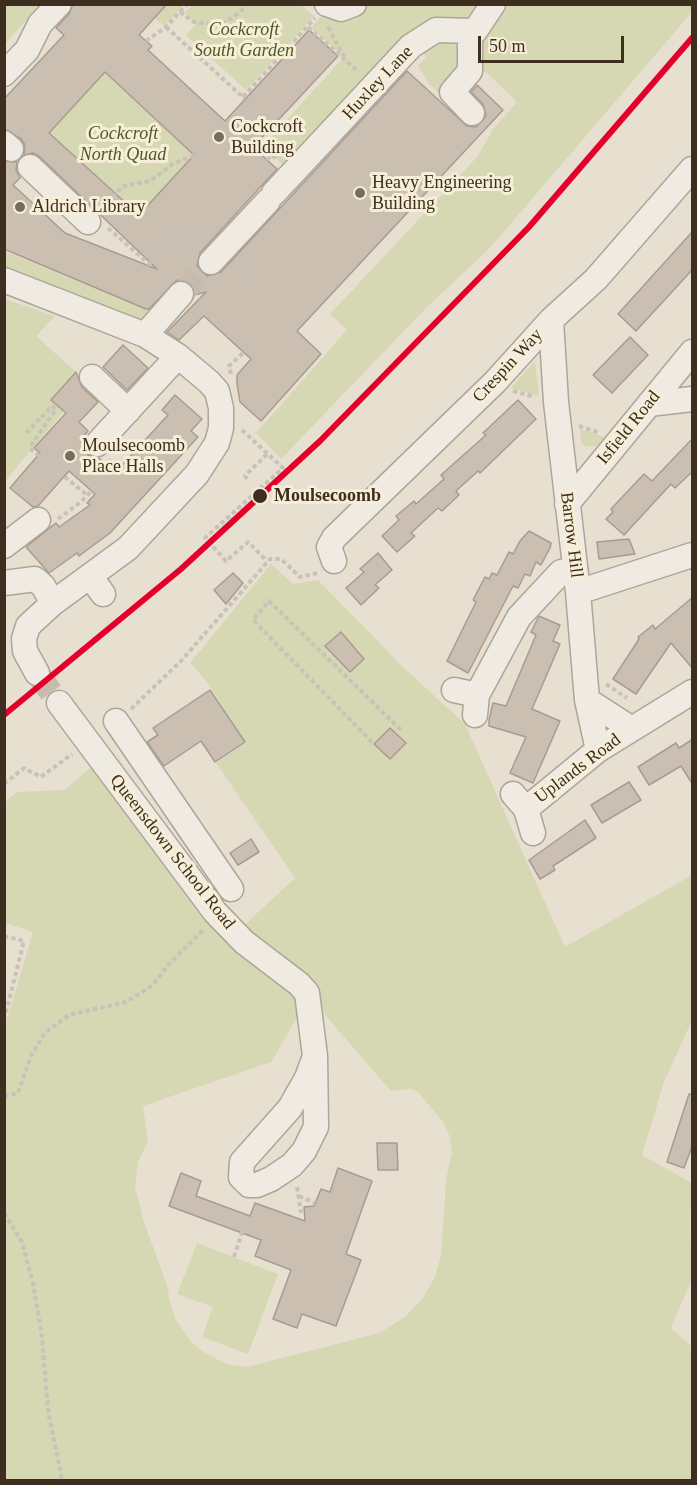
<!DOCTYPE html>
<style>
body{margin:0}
#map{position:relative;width:697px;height:1485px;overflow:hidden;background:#e7e0d1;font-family:"Times New Roman",serif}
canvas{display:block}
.frame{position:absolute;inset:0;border:6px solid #3d2e20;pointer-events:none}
.scale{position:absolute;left:478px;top:36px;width:146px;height:27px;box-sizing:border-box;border:3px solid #3d2e20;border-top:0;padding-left:8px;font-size:18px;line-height:21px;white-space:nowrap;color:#3d2e20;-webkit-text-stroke:4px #f7eed8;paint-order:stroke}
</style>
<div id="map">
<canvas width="697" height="1485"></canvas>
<div class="frame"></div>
<div class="scale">50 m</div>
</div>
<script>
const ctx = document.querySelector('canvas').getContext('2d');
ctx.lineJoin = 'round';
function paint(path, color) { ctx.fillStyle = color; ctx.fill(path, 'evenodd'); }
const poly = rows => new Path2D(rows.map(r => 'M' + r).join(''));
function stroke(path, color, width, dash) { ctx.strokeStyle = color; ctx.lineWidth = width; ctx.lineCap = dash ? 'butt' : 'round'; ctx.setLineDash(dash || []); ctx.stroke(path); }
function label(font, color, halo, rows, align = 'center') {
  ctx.font = font + ' "Times New Roman",serif'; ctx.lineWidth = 6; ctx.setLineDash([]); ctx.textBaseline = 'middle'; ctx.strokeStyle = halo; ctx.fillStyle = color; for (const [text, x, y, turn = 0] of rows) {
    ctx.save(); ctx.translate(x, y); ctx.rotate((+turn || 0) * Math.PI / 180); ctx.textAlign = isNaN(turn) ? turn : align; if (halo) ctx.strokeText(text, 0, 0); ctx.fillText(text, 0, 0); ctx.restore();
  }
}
paint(poly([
 [4,5,40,5,5,44,4,44],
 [167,5,184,5,164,26,154,18],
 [301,5,314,16,246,90,186,35,196,24,185,13,192,5],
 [331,5,493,5,484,17,448,29,288,170,263,146,344,57,311,28],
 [497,5,692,5,692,12,490,248,425,309,281,459,256,433,347,330,330,314,478,156,493,129,517,102,487,73,476,67,474,47],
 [470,36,446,99,429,84,418,66,426,57,417,47],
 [105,72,194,155,139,215,49,133],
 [4,251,142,308,155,308,146,320,138,321,12,272,5,268],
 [5,299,55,316,36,336,76,372,51,400,64,411,5,481],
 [535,361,539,396,511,388],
 [580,429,608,438,601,445,586,447,581,443],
 [271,564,293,584,318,580,403,667,465,724,565,947,692,875,692,1020,664,1082,642,1155,692,1183,690,1223,692,1279,671,1328,692,1347,692,1480,5,1480,5,1026,33,932,5,923,5,802,17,792,65,790,95,763,227,941,295,878,216,763,245,743,208,683,190,663],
 [313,1001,391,1091,411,1089,418,1092,443,1122,450,1137,452,1152,446,1180,441,1256,434,1279,423,1298,405,1317,379,1333,247,1367,226,1364,202,1351,191,1342,175,1318,169,1300,168,1288,144,1222,135,1187,138,1162,148,1141,143,1106,271,1062,304,1006],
 [197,1243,278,1274,248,1354,202,1337,213,1307,177,1294]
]), '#d6d7b3');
const building = poly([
 [73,4,167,4,139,35,152,46,148,50,225,121,309,30,338,56,253,147,277,169,200,253,197,266,207,276,221,272,407,71,467,126,476,127,486,116,483,104,471,92,477,85,503,110,297,331,321,354,261,421,240,402,237,384,237,375,251,359,204,316,179,340,167,332,206,292,195,295,190,283,177,280,149,309,146,309,4,249,4,161,17,162,16,170,20,178,13,185,65,233,157,269,40,157,33,153,24,155,25,145,21,139,4,129,4,99,64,35,56,28,69,14,73,4],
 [105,72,194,155,139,215,49,133,105,72],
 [693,231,693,269,636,331,618,314,693,231],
 [630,337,648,355,612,393,593,375,630,337],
 [123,345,148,368,127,390,103,367,123,345],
 [76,372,82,387,98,402,79,422,88,431,80,440,88,455,99,458,115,473,168,415,162,410,175,395,202,419,191,431,198,437,110,533,79,556,77,553,49,573,26,547,56,523,59,527,90,505,87,503,95,494,69,471,38,506,33,507,10,488,40,453,34,448,66,413,51,400,76,372],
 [518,400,536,419,480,473,478,471,456,491,459,495,442,511,438,508,411,533,415,536,397,552,382,536,399,520,396,516,414,501,416,504,444,479,441,475,486,435,483,433,518,400],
 [693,438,693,471,675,488,671,484,624,535,606,519,613,512,611,509,644,474,652,481,693,438],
 [529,531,551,543,550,548,541,565,536,562,530,576,525,574,518,588,513,586,468,673,447,661,476,602,473,600,485,577,489,579,492,573,497,575,509,552,513,554,520,541,529,531],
 [629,539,635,554,599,559,597,542,629,539],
 [378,553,392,570,375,585,379,588,361,605,346,588,364,572,360,569,378,553],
 [233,573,243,583,226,604,214,590,233,573],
 [693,597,693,669,671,643,636,694,613,679,639,639,638,637,653,625,655,629,693,597],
 [539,616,560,625,553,641,560,644,532,709,560,721,533,783,510,773,526,737,489,726,489,720,493,703,506,706,536,635,531,632,539,616],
 [341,632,364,659,350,672,325,646,341,632],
 [210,690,245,742,215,762,201,741,164,766,147,742,158,735,153,728,210,690],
 [390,728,406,743,390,759,374,744,390,728],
 [693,739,693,785,681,766,649,785,638,767,676,743,679,748,693,739],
 [629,782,641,800,602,823,591,805,629,782],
 [585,820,596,838,553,866,555,870,540,879,529,860,585,820],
 [251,839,259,852,238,865,230,853,251,839],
 [689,1094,693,1094,693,1144,684,1168,667,1162,689,1094],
 [377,1143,397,1143,398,1170,378,1170,377,1143],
 [338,1168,372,1181,346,1254,361,1260,336,1326,302,1314,297,1328,273,1319,291,1270,255,1256,261,1240,169,1206,181,1173,201,1181,196,1196,250,1216,255,1203,305,1221,304,1207,314,1206,321,1189,330,1192,338,1168]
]);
paint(building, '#cbbfb2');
stroke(building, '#a89c90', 1.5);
stroke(poly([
 [181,294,211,262],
 [37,673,59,703]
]), '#c5bcae', 24, [24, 12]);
const minor = poly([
 [327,4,341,9,354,4],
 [4,74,27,50,40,24,59,4],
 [472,113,452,92,470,71,470,36,475,31],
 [4,143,11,149],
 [30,167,88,222],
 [274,193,411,46,436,30,475,31,493,4],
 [211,262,268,201],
 [4,280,145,335,178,356,209,382,217,391,221,408,221,428,217,443,197,474,128,548,53,603,28,626,24,639,25,651,37,673],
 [551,320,556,402,578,592,587,700,598,750],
 [145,335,181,294],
 [92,377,128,411],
 [649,404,692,399],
 [97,444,178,356],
 [567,504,692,352],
 [4,546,38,520],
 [334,561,329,547,334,538,495,382,551,320,596,279,692,169],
 [90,576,103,594],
 [4,583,35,579,43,586,53,603],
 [578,592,692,555],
 [454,690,477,695],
 [587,700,632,729],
 [59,703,215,912,244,942,299,984,307,993,315,1056,316,1127,304,1151,292,1165,271,1179,257,1185,249,1185,241,1177,242,1162,290,1108,307,1078,315,1056],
 [475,715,477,695,519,617,561,572,575,570],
 [116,721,231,889],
 [513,794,526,809,533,833],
 [526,809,598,750,692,692]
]);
stroke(minor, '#ada599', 27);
stroke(poly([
 [180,12,194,22,216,25,231,19,246,7],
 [166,27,245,99],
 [308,27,359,72],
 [328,27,344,57],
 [146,41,166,27,187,4],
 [243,97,315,18],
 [267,160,272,155,276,159],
 [102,208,123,186,150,181,173,164,194,155],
 [108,228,149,264,181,231,199,247],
 [236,263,249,274],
 [231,374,229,366,244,352],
 [513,391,535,397],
 [579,426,600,433],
 [242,430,283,468,205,538,226,561,248,542,267,561],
 [26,433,52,406,56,409,32,444,34,445,32,450,87,495],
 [247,479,245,476,268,453],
 [58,519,82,501,115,466,109,460],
 [606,684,627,698],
 [131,709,182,660,270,559,281,559,300,577,318,573],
 [372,742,253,620,269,601,402,731],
 [4,784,24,768,41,777,72,754],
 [4,936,24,941,4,1020],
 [4,1096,18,1093,31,1056,45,1033,69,1015,126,1002,153,985,168,965,203,930],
 [297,1187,301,1213],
 [299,1196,315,1203],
 [4,1213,22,1242,33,1283,42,1337,48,1410,62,1480],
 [234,1257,246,1220]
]), '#c8c2b9', 4, [4.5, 3]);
stroke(minor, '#efebe3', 24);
stroke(poly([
 [4,715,181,569,320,441,529,227,692,38]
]), '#e4002b', 6);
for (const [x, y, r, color] of [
 [219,137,6,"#786c5e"],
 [360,193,6,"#786c5e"],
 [20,207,6,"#786c5e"],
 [70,456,6,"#786c5e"],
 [260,496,8,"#3d2e20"]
]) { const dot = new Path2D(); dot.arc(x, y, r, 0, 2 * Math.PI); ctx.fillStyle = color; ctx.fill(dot); stroke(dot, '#f7eed8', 2); }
label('italic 18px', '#4d5a26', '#f7eed8', [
 ["Cockcroft",244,30],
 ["South Garden",244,51],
 ["Cockcroft",123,134],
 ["North Quad",123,155]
]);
label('18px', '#3d2e20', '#f7eed8', [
 ["Huxley Lane",378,83,-47],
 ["Crespin Way",508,366,-47],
 ["Isfield Road",629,428,-51],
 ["Barrow Hill",571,535,83],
 ["Uplands Road",578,769,-37],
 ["Queensdown School Road",172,852,52]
]);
label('18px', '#3d2e20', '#f7eed8', [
 ["Cockcroft",231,127],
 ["Building",231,148],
 ["Heavy Engineering",372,183],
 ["Building",372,204],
 ["Aldrich Library",32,207],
 ["Moulsecoomb",82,446],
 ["Place Halls",82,467]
], 'left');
label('bold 18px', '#3d2e20', '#f7eed8', [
 ["Moulsecoomb",274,496]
], 'left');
</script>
